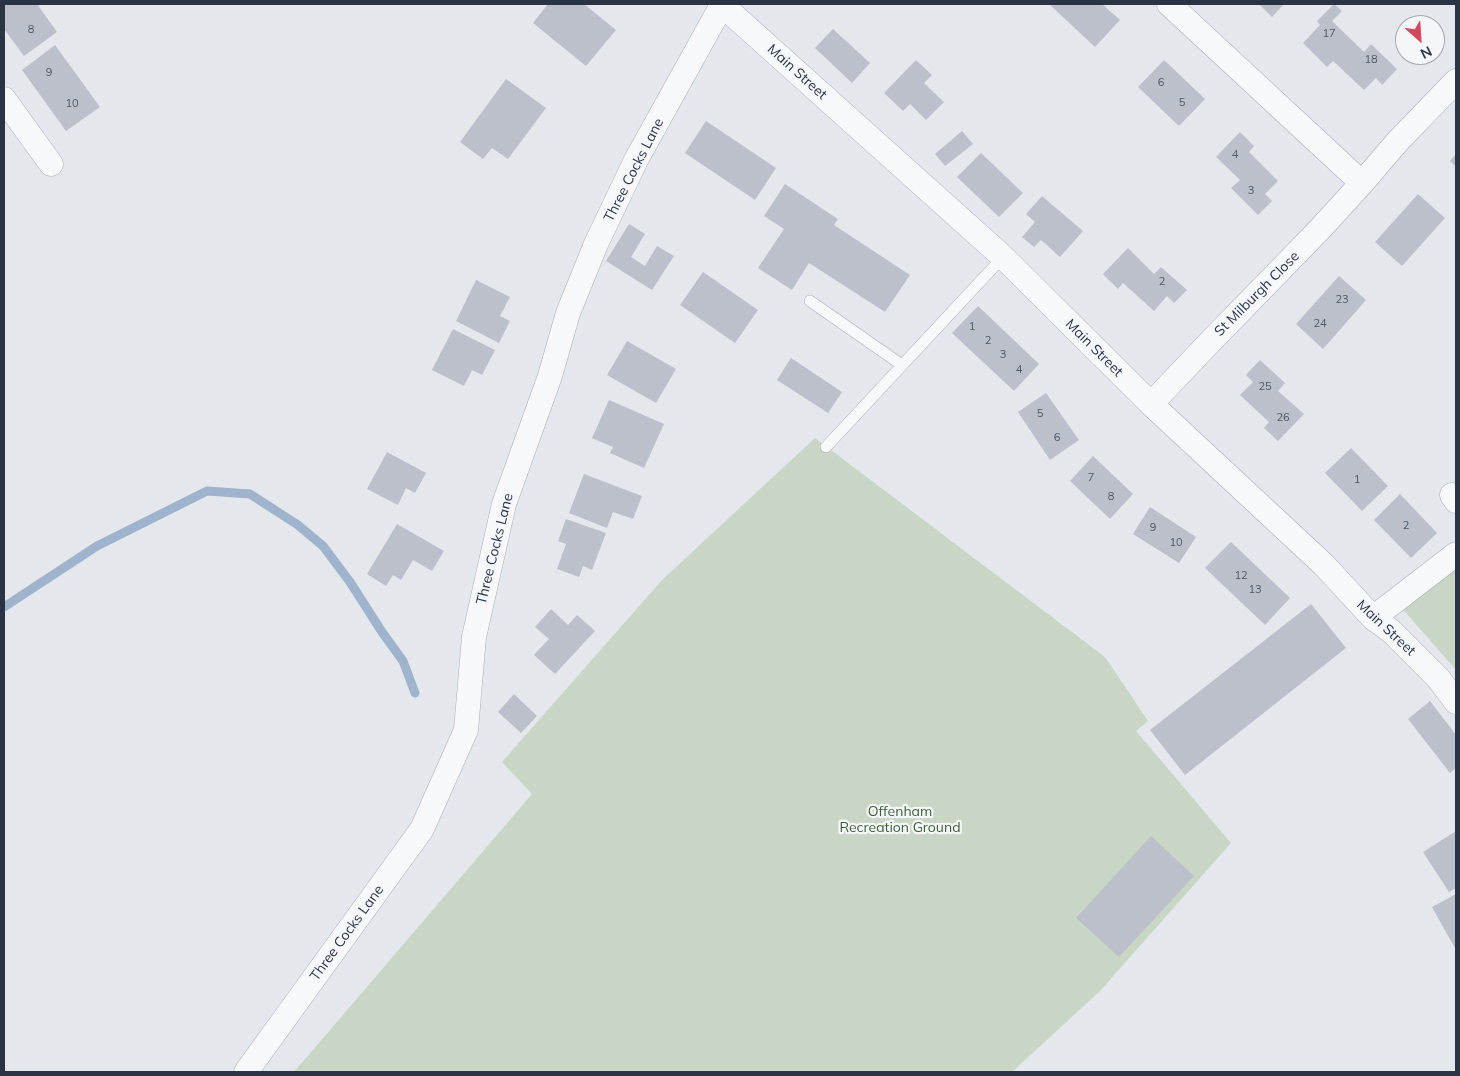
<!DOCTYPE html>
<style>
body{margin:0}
#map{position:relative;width:1460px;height:1076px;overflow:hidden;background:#e4e7ec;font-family:Mulish,sans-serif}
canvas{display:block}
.frame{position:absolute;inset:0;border:5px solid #2b3445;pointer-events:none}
.north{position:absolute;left:1395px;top:15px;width:50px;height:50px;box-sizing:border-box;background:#f4f6f9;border:1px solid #a4a8b1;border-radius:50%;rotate:154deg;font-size:14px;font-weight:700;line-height:20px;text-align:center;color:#2b3445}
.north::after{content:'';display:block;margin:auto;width:18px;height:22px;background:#d1495b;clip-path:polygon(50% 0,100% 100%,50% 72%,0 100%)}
</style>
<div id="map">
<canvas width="1460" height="1076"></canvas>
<div class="frame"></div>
<div class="north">N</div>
</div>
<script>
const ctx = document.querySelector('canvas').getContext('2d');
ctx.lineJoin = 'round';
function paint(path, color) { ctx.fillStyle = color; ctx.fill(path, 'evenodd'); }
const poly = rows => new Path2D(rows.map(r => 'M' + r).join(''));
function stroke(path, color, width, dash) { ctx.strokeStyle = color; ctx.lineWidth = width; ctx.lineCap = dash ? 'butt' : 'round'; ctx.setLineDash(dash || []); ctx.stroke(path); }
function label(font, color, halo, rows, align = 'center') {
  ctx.font = font + ' Mulish,sans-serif'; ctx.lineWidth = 4.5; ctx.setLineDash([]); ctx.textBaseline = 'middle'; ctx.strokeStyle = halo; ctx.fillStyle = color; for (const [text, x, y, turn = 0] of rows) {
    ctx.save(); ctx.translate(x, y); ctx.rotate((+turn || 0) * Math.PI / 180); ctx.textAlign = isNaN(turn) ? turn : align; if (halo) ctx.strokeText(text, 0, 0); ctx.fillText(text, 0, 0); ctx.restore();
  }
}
paint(poly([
 [815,438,1105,657,1148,721,1136,731,1231,843,1100,991,1012,1072,294,1072,532,794,502,762,662,580],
 [1456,565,1456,670,1401,607]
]), '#c9d6c5');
stroke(poly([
 [4,607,97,546,207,491,250,494,298,525,323,546,350,582,382,632,403,661,415,693]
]), '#9fb4cc', 9);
paint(poly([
 [4,4,37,4,57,32,24,56,4,29],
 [548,4,584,4,616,30,586,66,533,23],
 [1049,4,1102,4,1120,20,1095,47],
 [1259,4,1284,4,1272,17],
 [1334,4,1342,11,1332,21,1364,52,1371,44,1397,69,1382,85,1376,78,1364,90,1333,61,1327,67,1303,43,1320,25,1317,21],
 [833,29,870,63,852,83,815,48],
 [55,45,100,107,66,131,22,70],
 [916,60,932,75,924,83,944,102,926,120,910,104,903,111,884,93],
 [1164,60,1205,99,1179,126,1138,87],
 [506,79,546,108,508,159,492,148,483,159,460,142],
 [706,121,776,168,755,200,685,153],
 [962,131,973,144,945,166,935,154],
 [1240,132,1254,146,1249,152,1278,181,1265,194,1272,201,1258,215,1231,188,1240,180,1216,157],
 [981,153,1023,193,999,217,957,177],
 [1456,154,1456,167,1450,161],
 [785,184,838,219,834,225,910,275,885,312,809,263,792,290,758,268,784,229,764,216],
 [1418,194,1445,218,1402,266,1375,242],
 [1042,196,1083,231,1060,257,1041,240,1034,247,1022,237,1035,222,1026,214],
 [629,224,645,234,631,257,645,266,657,246,674,256,652,290,606,261],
 [1128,248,1154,274,1161,267,1187,290,1174,303,1167,296,1154,311,1123,283,1118,289,1103,274],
 [703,272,758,310,735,343,680,305],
 [1339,276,1366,300,1323,349,1296,324],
 [476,280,510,297,500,316,510,321,499,343,456,321],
 [978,306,1039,364,1014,391,952,333],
 [453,329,495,350,482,375,472,370,464,386,432,370],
 [627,341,676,369,656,403,607,375],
 [791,358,842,392,828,413,777,380],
 [1260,360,1285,383,1278,391,1304,414,1278,441,1264,428,1269,422,1240,395,1253,382,1246,375],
 [1046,393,1079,440,1050,460,1018,412],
 [609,400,664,424,644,468,610,453,613,447,592,438],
 [1351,448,1388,486,1362,511,1325,473],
 [387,452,426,473,415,493,406,488,398,505,367,489],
 [1093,456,1133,494,1110,519,1070,481],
 [584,474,642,496,633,519,613,512,607,528,569,513],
 [1400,494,1437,533,1411,558,1374,520],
 [1150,507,1196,537,1179,563,1133,534],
 [566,519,606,533,592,570,583,566,579,577,557,569,566,544,558,541],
 [397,524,444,551,432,571,413,560,401,580,393,575,386,586,367,574],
 [1231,542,1290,598,1265,625,1205,568],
 [1311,604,1346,648,1185,775,1150,730],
 [551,609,568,625,577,615,595,631,555,674,534,655,549,639,535,627],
 [514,694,537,716,521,733,498,712],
 [1430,701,1456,735,1456,768,1450,773,1408,719],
 [1456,831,1456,888,1449,892,1423,852],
 [1151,836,1194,876,1119,957,1076,918],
 [1456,894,1456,950,1432,907]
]), '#bbc0ca');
const lane = poly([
 [810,301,902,365],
 [826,447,1003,257]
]);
const street = poly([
 [721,4,1003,257,1151,404,1324,565,1373,618,1391,631,1438,678,1456,702],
 [1169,4,1362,183],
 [4,99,51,164],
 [1151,404,1210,342,1321,228,1362,183,1398,141,1456,81],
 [1452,495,1456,501],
 [1373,618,1456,554],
 [246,1072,422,829,466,730,474,637,504,504,550,376,568,313,596,244,636,160,722,5]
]);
stroke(lane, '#a9aeb7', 12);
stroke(street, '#a9aeb7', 25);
stroke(lane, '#f7f8fa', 11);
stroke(street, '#f7f8fa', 24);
label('11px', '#4f5766', null, [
 ["8",31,30],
 ["17",1329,34],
 ["18",1371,60],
 ["9",49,73],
 ["6",1161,83],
 ["5",1182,103],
 ["10",72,104],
 ["4",1235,155],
 ["3",1251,191],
 ["2",1162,282],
 ["23",1342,300],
 ["24",1320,324],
 ["1",972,327],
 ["2",988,341],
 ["3",1003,355],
 ["4",1019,370],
 ["25",1265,387],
 ["5",1040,414],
 ["26",1283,418],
 ["6",1057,438],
 ["7",1091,478],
 ["1",1357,480],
 ["8",1111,497],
 ["2",1406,526],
 ["9",1153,528],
 ["10",1176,543],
 ["12",1241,576],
 ["13",1255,590]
]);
label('14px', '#2b3445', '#f4f6f9', [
 ["Main Street",797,72,42],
 ["Three Cocks Lane",634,170,-63],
 ["St Milburgh Close",1257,294,-45],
 ["Main Street",1094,348,45],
 ["Three Cocks Lane",495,549,-76],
 ["Main Street",1386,628,43],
 ["Three Cocks Lane",347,933,-54]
]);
label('14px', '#3f6138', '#f4f6f9', [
 ["Offenham",900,812],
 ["Recreation Ground",900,828]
]);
</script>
